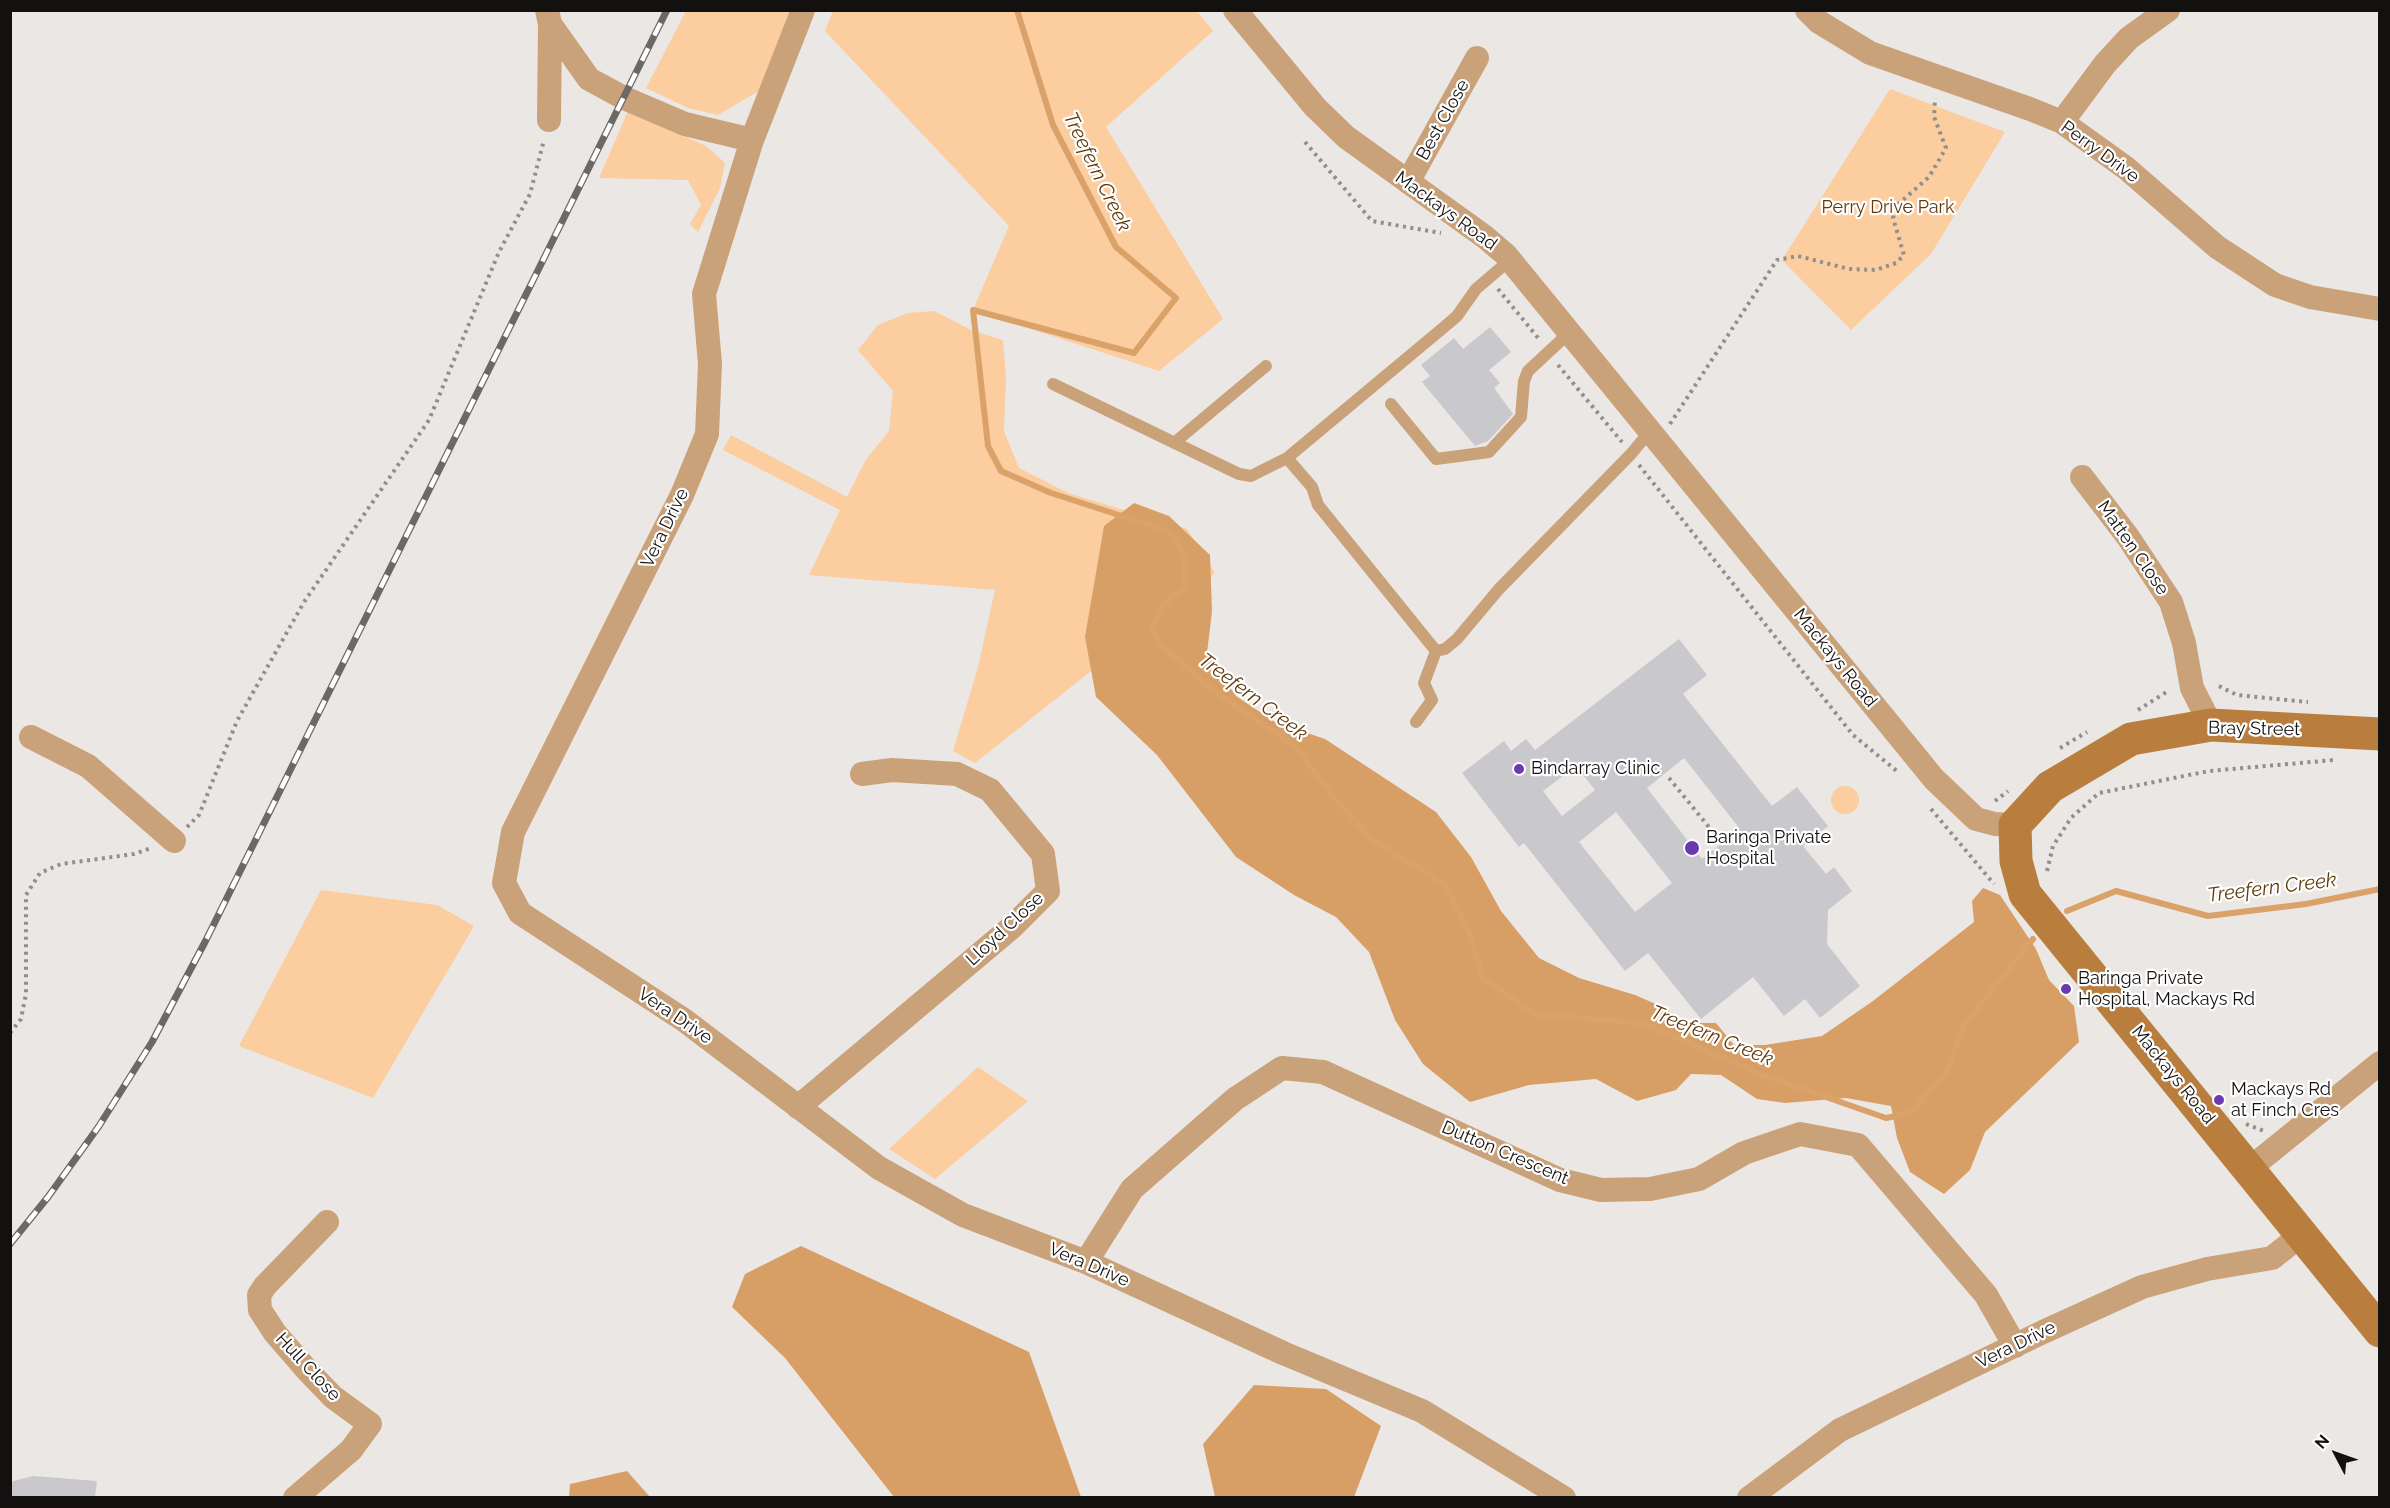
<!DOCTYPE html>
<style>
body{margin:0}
#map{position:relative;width:2390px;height:1508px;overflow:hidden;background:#ebe7e4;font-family:Raleway,sans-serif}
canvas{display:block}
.frame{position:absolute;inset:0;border:12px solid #131110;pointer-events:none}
.north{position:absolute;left:2306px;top:1424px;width:60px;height:60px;-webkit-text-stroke:4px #fff;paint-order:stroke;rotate:311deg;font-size:16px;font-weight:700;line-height:24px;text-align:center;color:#131110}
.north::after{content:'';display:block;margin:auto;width:21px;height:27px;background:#131110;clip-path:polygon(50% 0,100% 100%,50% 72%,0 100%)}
</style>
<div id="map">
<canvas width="2390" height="1508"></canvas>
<div class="frame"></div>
<div class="north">N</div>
</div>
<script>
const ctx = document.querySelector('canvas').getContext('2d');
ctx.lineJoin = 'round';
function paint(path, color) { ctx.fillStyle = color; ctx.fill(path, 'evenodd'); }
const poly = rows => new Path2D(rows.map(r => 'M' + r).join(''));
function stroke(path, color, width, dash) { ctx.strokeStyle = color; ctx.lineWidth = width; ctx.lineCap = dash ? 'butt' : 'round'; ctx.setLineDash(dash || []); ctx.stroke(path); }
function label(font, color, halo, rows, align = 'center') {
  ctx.font = font + ' Raleway,sans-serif'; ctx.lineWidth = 4.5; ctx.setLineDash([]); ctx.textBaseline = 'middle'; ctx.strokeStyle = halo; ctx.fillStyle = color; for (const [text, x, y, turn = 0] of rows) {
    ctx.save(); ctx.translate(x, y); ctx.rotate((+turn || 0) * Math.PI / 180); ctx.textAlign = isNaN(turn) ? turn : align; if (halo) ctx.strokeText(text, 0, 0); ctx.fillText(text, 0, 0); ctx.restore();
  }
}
paint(poly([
 [686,11,790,11,759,91,718,115,688,108,646,88],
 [833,11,1197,11,1213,31,1106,127,1223,319,1159,371,973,310,1009,226,825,31],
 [1890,89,2005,132,1931,254,1851,330,1782,260],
 [628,111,706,146,725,163,720,188,698,232,690,224,701,205,688,180,599,178],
 [934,311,973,331,1003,340,1006,378,1004,431,1019,468,1068,493,1187,529,1215,573,975,763,953,751,978,667,995,590,809,575,840,510,723,450,731,435,847,497,865,461,889,431,893,391,858,350,878,325,908,313],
 '1831 800a14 14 0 1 1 28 0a14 14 0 1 1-28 0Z',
 [321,890,437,905,474,926,373,1098,239,1046],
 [978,1067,1028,1101,935,1179,889,1149]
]), '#fbcd9f');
paint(poly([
 [1134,503,1169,516,1210,555,1212,611,1207,653,1236,696,1275,722,1325,739,1436,812,1471,857,1501,911,1539,958,1579,978,1635,995,1665,1008,1686,1023,1716,1023,1734,1045,1765,1045,1822,1036,1873,1001,1974,922,1972,901,1983,888,2000,895,2036,949,2049,980,2074,1006,2079,1042,1985,1132,1970,1170,1944,1194,1910,1172,1897,1138,1891,1106,1846,1098,1785,1103,1757,1099,1721,1075,1691,1074,1676,1090,1637,1101,1596,1079,1529,1085,1470,1102,1423,1064,1395,1020,1369,952,1336,917,1294,895,1236,857,1157,755,1096,697,1085,637,1104,526],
 [801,1246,1029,1352,1081,1497,894,1497,785,1358,732,1307,745,1274],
 [1254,1385,1326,1389,1381,1426,1354,1497,1215,1497,1203,1444],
 [627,1471,650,1497,569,1497,570,1484]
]), '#d79f65');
stroke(poly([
 [1017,10,1053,125,1116,247,1176,298,1134,353,973,310,988,446,1001,471,1051,493,1168,531,1186,557,1185,586,1161,607,1152,627,1162,645,1213,691,1295,746,1335,799,1374,841,1446,885,1470,934,1483,978,1537,1015,1643,1023,1763,1075,1886,1118,1911,1113,1947,1071,1964,1025,2033,939],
 [2067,911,2116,891,2208,916,2306,904,2380,889]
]), '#daa268', 6);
paint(poly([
 [1490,327,1511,352,1489,370,1500,383,1494,388,1513,414,1488,441,1475,446,1422,382,1430,376,1421,365,1454,338,1463,349],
 [1679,639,1707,675,1683,694,1772,806,1797,787,1828,826,1803,846,1826,874,1834,867,1852,891,1828,910,1827,944,1860,986,1820,1018,1805,999,1784,1016,1753,977,1701,1019,1648,953,1625,971,1524,843,1519,847,1462,773,1504,741,1511,751,1526,739,1535,750],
 [1684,758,1740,829,1702,859,1647,788],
 [1576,766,1595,790,1562,816,1543,791],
 [1616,812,1672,883,1635,912,1579,842],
 [33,1476,97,1481,95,1497,10,1497,10,1482]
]), '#c9c8cc');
stroke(poly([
 [1305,142,1372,221,1441,233],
 [1498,289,1539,339],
 [1558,365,1622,442],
 [1670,424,1777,260,1798,256,1849,269,1876,270,1896,263,1904,255,1893,218,1896,206,1929,177,1946,148,1934,117,1935,98],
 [1639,465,1853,735,1898,772],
 [2219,686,2237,695,2308,702],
 [2138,710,2168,691],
 [2060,748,2087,732],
 [1669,778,1721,842],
 [1995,801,2008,791],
 [1931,809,1994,884],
 [187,827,199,815,237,721,304,602,429,420,499,252,530,194,544,140],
 [2047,871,2053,846,2071,818,2099,793,2209,771,2334,760],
 [10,1033,21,1019,26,994,26,895,40,873,61,864,134,854,151,848],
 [2246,1124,2264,1131]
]), '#918e8c', 4, [3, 4.5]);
stroke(poly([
 [1053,384,1239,474,1251,476,1287,458,1443,328,1457,316,1476,289,1510,260],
 [1391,404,1436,459,1489,452,1521,417,1524,381,1528,371,1570,332],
 [1174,443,1266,366],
 [1287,458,1312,487,1318,505,1436,651,1445,649,1457,639,1499,589,1631,454,1650,431],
 [1416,722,1432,700,1424,683,1436,651]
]), '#caa27a', 12);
stroke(poly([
 [547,10,550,24,589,79,624,98,685,124,752,140],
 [803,10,752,140,704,294,710,364,707,434,682,495,513,832,504,883,520,913,684,1020,879,1168,963,1215,1086,1262,1283,1353,1422,1411,1564,1498],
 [1235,10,1315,107,1346,137,1485,237,1506,255,1934,779,1976,819,1995,824,2015,825],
 [1807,10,1819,22,1870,53,2030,109,2062,122,2126,168,2217,247,2275,285,2310,297,2380,309],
 [549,120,550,24],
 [2062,122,2105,64,2129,38,2168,10],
 [1408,182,1477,58],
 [2082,477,2128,537,2171,602,2184,643,2192,688,2211,725],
 [31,737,88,766,174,841],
 [798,1107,1012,927,1048,891,1043,854,990,790,957,774,892,770,862,774],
 [2249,1169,2380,1063],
 [1086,1262,1132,1189,1235,1099,1282,1068,1323,1072,1560,1180,1601,1190,1650,1189,1699,1179,1744,1153,1800,1134,1858,1145,1986,1295,2015,1346],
 [295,1498,351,1450,370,1424,333,1397,307,1370,275,1333,260,1310,259,1295,265,1286,327,1222],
 [1749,1498,1840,1430,2043,1332,2142,1287,2207,1269,2272,1258,2301,1235]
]), '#caa27a', 24);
stroke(poly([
 [2380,734,2211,725,2131,739,2050,787,2015,825,2016,861,2025,894,2380,1331]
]), '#b97e3d', 33);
const rail = poly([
 [10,1244,48,1197,99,1126,152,1042,205,942,667,10]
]);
stroke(rail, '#6b6866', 7);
stroke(rail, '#fff', 4.5, [14]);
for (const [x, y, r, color] of [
 [1519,769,6,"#6c39b0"],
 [1692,848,8,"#6c39b0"],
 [2066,989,6,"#6c39b0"],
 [2219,1100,6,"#6c39b0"]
]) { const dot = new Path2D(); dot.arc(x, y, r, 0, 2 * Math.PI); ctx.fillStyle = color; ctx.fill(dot); stroke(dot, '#fff', 2); }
label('18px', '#131110', '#fff', [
 ["Best Close",1443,120,-61],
 ["Perry Drive",2100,152,36],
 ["Mackays Road",1446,211,36],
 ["Vera Drive",665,528,-64],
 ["Matten Close",2133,548,55],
 ["Mackays Road",1835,658,51],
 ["Bray Street",2254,729,1],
 ["Lloyd Close",1005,929,-43],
 ["Vera Drive",675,1016,34],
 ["Mackays Road",2173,1075,51],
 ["Dutton Crescent",1505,1153,23],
 ["Vera Drive",1089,1265,23],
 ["Vera Drive",2016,1345,-26],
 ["Hull Close",308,1367,47]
]);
label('18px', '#5e390a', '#fff', [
 ["Perry Drive Park",1888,208]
]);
label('18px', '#131110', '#fff', [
 ["Bindarray Clinic",1531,769],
 ["Baringa Private",1706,838],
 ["Hospital",1706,859],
 ["Baringa Private",2078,979],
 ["Hospital, Mackays Rd",2078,1000],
 ["Mackays Rd",2231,1090],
 ["at Finch Cres",2231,1111]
], 'left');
label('italic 20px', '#5f3a0b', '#fff', [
 ["Treefern Creek",1097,172,64],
 ["Treefern Creek",1253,697,37],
 ["Treefern Creek",2272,888,-7],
 ["Treefern Creek",1712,1036,22]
]);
</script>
